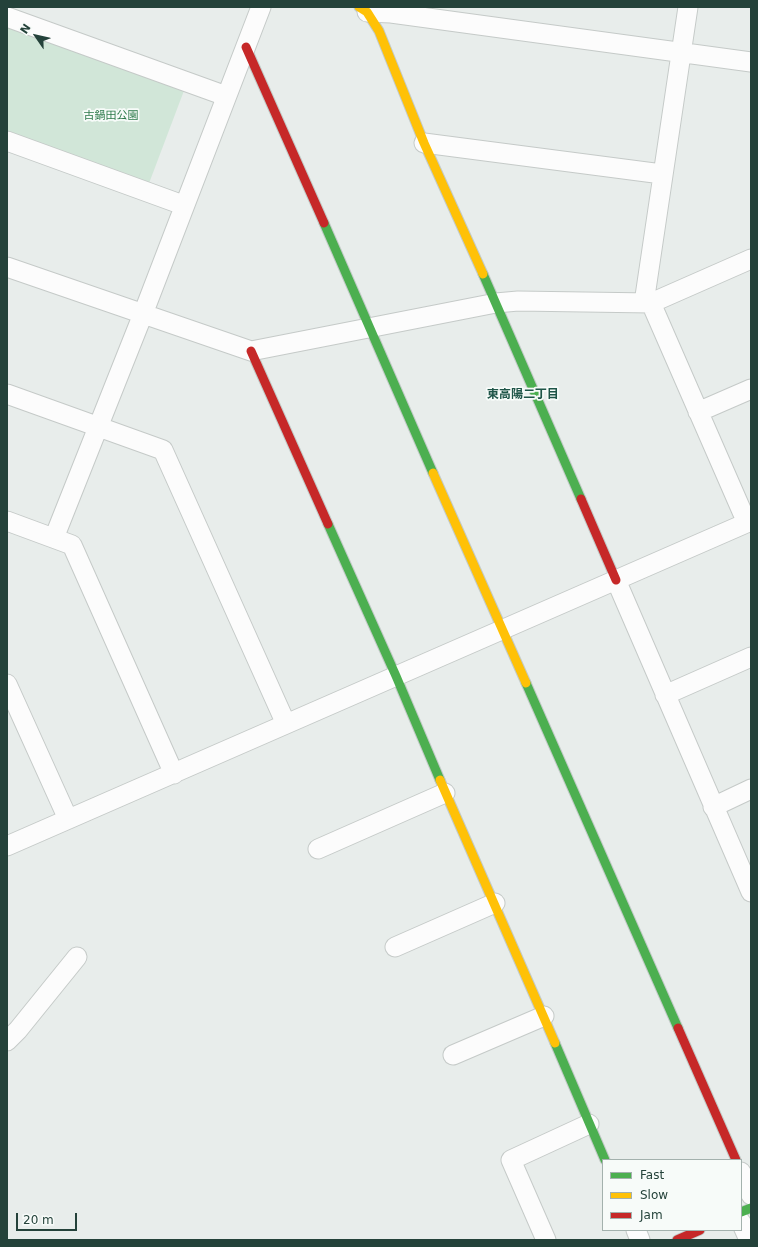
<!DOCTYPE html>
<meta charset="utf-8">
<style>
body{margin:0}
#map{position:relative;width:758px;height:1247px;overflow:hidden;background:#e8edeb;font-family:"DejaVu Sans",sans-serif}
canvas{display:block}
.frame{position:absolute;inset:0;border:8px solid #24423a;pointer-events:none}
.legend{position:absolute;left:602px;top:1159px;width:140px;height:72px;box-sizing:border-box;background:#f7fbf9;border:1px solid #a3b1ad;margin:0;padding:5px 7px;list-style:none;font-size:12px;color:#24423a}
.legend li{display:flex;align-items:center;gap:8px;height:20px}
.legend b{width:20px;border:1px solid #a3b1ad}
.north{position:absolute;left:16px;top:16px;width:40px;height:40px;-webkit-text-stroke:3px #f7fbf9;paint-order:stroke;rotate:304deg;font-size:11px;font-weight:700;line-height:16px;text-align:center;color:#24423a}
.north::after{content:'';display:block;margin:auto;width:14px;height:18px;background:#24423a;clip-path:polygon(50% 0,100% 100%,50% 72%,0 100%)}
.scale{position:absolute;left:16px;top:1213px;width:61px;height:18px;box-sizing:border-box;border:2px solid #24423a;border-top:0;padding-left:5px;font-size:12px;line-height:14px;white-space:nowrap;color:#24423a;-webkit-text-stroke:3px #f7fbf9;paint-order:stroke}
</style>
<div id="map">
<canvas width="758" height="1247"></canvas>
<div class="frame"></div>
<ul class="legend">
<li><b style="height:5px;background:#4caf50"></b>Fast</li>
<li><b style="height:5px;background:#ffc107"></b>Slow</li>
<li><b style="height:5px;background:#c62828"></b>Jam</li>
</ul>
<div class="north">N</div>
<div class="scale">20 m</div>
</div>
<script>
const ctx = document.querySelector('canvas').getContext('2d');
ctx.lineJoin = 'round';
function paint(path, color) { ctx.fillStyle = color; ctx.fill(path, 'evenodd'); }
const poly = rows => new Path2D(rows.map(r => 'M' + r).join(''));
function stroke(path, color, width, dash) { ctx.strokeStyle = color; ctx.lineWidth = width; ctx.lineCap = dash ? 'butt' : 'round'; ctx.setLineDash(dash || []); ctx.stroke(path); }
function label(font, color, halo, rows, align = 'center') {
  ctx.font = font + ' "DejaVu Sans","Noto Sans JP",sans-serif'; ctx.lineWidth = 3.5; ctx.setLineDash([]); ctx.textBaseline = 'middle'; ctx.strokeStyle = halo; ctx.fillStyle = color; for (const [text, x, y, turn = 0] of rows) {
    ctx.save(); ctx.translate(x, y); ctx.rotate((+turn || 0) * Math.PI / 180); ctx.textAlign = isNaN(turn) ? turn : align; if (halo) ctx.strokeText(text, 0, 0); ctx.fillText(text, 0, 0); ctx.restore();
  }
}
paint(poly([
 [7,23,185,88,148,186,7,134]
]), '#d1e6d8');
const street = poly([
 [367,12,391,13,751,62],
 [7,17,226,96],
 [7,141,183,205],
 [424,143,662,174],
 [7,267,251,351,496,303,518,301,651,303,751,259],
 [644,303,688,7],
 [651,303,747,523],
 [7,394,163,450,286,724],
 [698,412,751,389],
 [7,521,72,545,174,774],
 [54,538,143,314,261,7],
 [616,580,751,892],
 [7,684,68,819],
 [665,695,751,657],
 [713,807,751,789],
 [7,846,751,521],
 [318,849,445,793],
 [395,947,495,903],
 [7,1041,18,1030,77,957],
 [453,1055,544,1016],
 [741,1172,751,1195],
 [741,1222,749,1240],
 [636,1230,640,1240],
 [546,1240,511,1160,589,1124]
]);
const fast = poly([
 [324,223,433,473],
 [483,274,581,499],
 [328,524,396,676,440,780],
 [526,683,678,1028],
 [555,1043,605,1160],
 [741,1212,751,1208]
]);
const slow = poly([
 [359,7,367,12,379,31,424,143,483,274],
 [433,473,526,683],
 [440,780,555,1043]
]);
const jam = poly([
 [246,47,324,223],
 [251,351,328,524],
 [581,499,616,580],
 [678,1028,736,1160],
 [677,1240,700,1230]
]);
stroke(street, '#c5cac8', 21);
stroke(fast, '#c3cbc8', 11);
stroke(slow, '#c3cbc8', 11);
stroke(jam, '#c3cbc8', 11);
stroke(street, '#fcfcfc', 19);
stroke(fast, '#4caf50', 9);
stroke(slow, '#ffc107', 9);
stroke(jam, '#c62828', 9);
label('11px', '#2d7a4b', '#f7fbf9', [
 ["古鍋田公園",111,116]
]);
label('bold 12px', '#1f5548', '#f7fbf9', [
 ["東高陽二丁目",523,395]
]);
</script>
